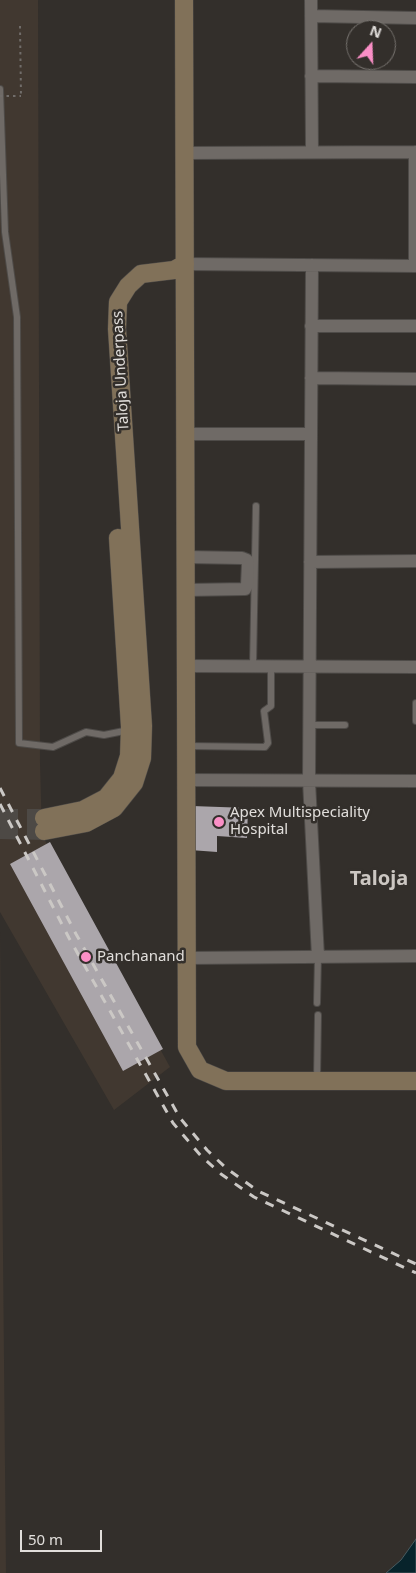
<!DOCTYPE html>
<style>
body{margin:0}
#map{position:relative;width:416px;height:1573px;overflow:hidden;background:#332f2b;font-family:"Noto Sans",sans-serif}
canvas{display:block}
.north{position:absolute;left:346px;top:20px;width:50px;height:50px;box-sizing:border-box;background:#332f2b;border:1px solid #797571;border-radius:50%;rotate:20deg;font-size:14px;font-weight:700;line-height:20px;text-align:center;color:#e1dedb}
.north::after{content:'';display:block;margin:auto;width:18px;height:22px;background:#fa8fc6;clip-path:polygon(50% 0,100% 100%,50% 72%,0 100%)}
.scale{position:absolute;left:20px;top:1530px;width:82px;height:22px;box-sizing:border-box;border:2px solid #e1dedb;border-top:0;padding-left:6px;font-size:15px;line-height:18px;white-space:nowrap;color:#e1dedb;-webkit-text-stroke:4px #332f2b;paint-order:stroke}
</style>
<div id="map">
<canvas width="416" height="1573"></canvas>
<div class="north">N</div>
<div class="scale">50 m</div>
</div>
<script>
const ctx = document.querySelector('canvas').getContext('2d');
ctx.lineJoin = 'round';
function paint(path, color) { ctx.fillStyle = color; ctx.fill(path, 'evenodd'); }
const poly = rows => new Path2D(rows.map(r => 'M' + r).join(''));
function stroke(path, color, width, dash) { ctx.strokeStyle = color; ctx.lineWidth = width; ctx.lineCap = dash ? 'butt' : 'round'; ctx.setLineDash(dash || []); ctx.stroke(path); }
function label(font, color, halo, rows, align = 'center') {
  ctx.font = font + ' "Noto Sans",sans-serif'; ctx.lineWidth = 5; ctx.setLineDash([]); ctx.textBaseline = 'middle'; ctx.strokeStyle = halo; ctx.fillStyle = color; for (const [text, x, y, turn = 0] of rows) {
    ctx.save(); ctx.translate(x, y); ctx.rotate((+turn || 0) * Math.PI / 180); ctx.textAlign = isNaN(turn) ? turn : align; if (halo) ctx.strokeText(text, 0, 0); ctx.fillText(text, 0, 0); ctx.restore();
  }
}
paint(poly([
 [0,0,38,0,40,763,42,835,170,1067,114,1110,0,912],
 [0,932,6,1573,0,1573]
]), '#413830');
const water = poly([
 [416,1539,416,1573,386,1573,401,1560,416,1539]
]);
paint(water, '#07232b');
stroke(water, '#485b60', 1);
paint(poly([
 [192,806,248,808,247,838,217,836,217,852,190,850],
 [50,842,163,1049,123,1071,10,864]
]), '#aba6ab');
stroke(poly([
 [0,818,44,818],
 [0,830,44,831]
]), '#4d4945', 18, [18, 9]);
const lane = poly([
 [0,89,5,232,17,317,19,743,53,747,86,732,104,735,129,730],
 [253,666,256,506],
 [416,721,416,703],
 [310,725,345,725],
 [187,746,265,747,268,743,264,711,271,706,271,666],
 [317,1003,318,957],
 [317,1079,318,1015]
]);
const street = poly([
 [311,0,312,152],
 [311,16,416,18],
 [311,76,416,77],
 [185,153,416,152],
 [185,264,416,266],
 [312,265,309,781,318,957],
 [415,266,415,152],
 [311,326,416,326],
 [311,378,416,379],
 [185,434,311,434],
 [186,557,242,558,247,560,248,563,247,585,245,589,186,590],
 [310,562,416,561],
 [186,666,416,667],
 [186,780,416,781],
 [187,958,416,956]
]);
const secondary = poly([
 [184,0,187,1047,200,1070,226,1081,416,1081],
 [44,818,83,810,106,798,122,778,129,756,130,727,118,538],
 [44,831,86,823,114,808,134,783,142,758,143,726,117,329,118,302,128,286,141,274,174,270,185,264]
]);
stroke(lane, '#4e4b48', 8);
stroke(street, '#4e4b48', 14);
stroke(secondary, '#4e4b48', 19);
stroke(poly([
 [20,26,21,96]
]), '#716d6a', 2, [2.5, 4]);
stroke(lane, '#6f6a66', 6);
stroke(street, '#6f6a66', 12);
stroke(secondary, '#817159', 18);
stroke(poly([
 [0,788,76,934,180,1118,207,1150,226,1168,258,1191,416,1264],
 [0,804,69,938,173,1123,201,1156,221,1174,254,1197,416,1273]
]), '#cbc8c5', 3, [9, 9]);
stroke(poly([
 [0,96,21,96]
]), '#716d6a', 2, [2.5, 4]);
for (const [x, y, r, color] of [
 [219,822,6,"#fa8fc6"],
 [86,957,6,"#fa8fc6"]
]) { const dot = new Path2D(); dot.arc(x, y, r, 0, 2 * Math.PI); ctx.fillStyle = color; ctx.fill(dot); stroke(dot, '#332f2b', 2); }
label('15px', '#e1dedb', '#332f2b', [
 ["Taloja Underpass",121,371,-93]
]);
label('15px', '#e1dedb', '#332f2b', [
 ["Apex Multispeciality",230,813],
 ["Hospital",230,830],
 ["Panchanand",97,957]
], 'left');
label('bold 20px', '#ccc7c2', '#332f2b', [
 ["Taloja",379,879]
]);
</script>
